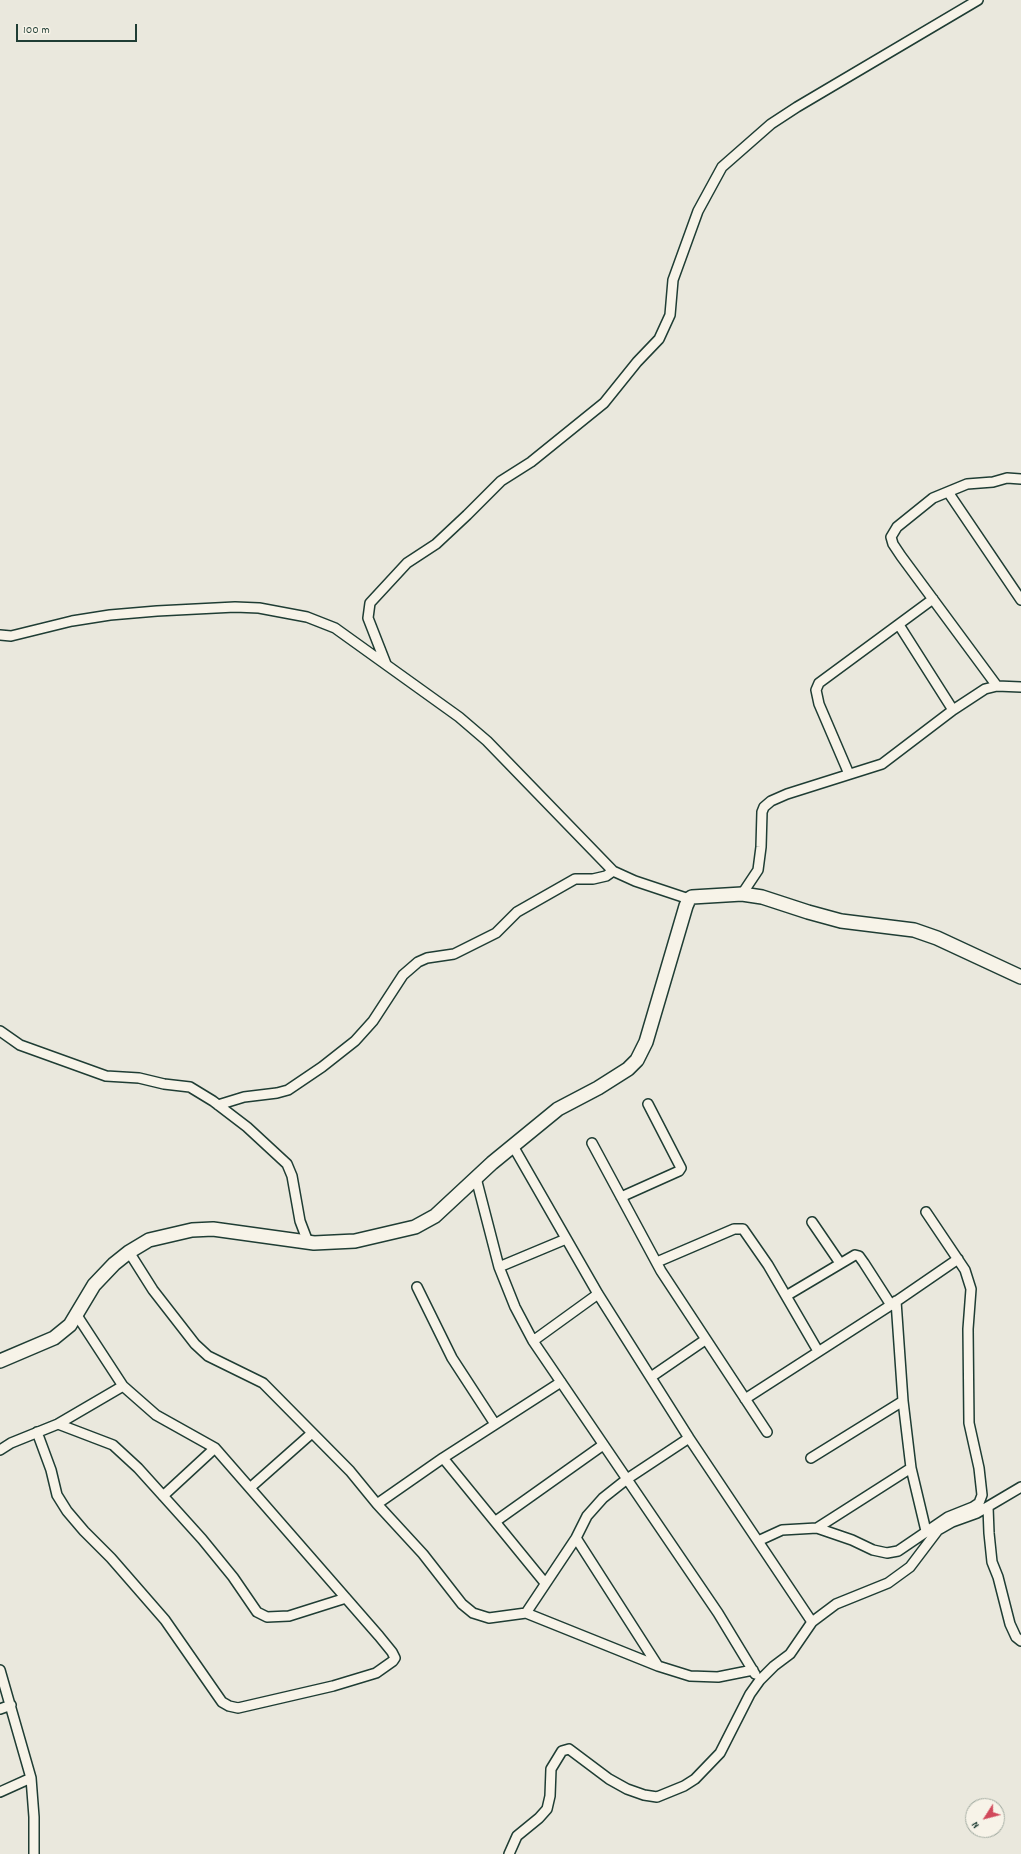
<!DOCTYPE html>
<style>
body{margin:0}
#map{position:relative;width:1021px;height:1854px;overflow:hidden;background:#eae8dd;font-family:Dekko,sans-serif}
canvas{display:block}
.north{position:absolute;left:965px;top:1798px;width:40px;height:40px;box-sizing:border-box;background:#f7f3e8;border:1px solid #a1aaa0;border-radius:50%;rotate:234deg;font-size:11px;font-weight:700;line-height:16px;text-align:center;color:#1f3d34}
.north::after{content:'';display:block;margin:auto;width:14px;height:18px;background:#d1495b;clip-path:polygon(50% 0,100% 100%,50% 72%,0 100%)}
.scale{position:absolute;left:16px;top:24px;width:121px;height:18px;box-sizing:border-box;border:2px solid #1f3d34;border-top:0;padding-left:5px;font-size:12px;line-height:14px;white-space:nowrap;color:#1f3d34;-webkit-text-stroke:3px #f7f3e8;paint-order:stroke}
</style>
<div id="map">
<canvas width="1021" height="1854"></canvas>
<div class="north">N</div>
<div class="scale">100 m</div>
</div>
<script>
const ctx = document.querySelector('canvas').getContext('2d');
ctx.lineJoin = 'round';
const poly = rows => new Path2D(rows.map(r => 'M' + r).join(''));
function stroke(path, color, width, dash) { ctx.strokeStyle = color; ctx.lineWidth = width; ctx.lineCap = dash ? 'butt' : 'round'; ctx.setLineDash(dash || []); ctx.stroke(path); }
const street = poly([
 [948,492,1021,600],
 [899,625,953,710],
 [0,635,11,636,72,621,110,615,157,611,235,607,259,608,307,617,335,628,459,717,487,741,613,871,635,881,689,899],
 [386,664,368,618,370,603,407,563,436,544,467,515,501,481,531,462,604,403,637,362,659,339,670,315,673,280,698,211,722,167,771,124,797,107,978,0],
 [997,686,901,556,893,544,891,537,897,527,933,498,967,484,993,482,1007,478,1021,479],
 [849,774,819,704,816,690,819,683,933,599],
 [742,894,758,870,761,847,762,812,764,807,771,801,787,794,882,764,953,710,985,689,997,686,1021,687],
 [0,1031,20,1045,106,1076,139,1078,164,1084,190,1087,213,1101,247,1127,287,1164,292,1176,300,1221,308,1242],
 [218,1105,244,1097,277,1093,288,1090,322,1067,355,1041,373,1021,403,975,418,962,427,958,454,954,496,933,517,912,575,879,593,879,606,876,613,871],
 [592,1143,661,1271,767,1432],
 [513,1146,598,1294,689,1438,812,1622],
 [476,1178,499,1267,515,1307,533,1341,718,1613,755,1674],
 [621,1197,679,1171,681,1168,648,1104],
 [812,1222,840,1263],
 [129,1252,153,1290,195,1344,208,1356,263,1383,350,1471,377,1504,423,1554,462,1604,473,1613,489,1618,526,1613,658,1666,690,1676,718,1677,753,1670],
 [657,1262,734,1229,743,1229,768,1265,818,1351],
 [499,1267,566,1239],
 [417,1287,452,1358,495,1424],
 [786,1296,855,1255,859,1256,864,1263,891,1305],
 [896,1301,903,1401,911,1468,926,1531],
 [533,1341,598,1294],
 [651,1377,705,1340],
 [745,1399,891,1305,958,1259],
 [58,1424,113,1445,138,1468,202,1539,233,1577,257,1612,267,1617,289,1616,346,1598],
 [37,1432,51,1470,57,1495,67,1511,84,1531,111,1558,165,1620,222,1702,229,1706,238,1708,333,1686,376,1673,393,1661,395,1658,392,1652,379,1636,215,1448,156,1415,123,1386,76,1314],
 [0,1450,11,1443,58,1424,123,1386],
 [443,1458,545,1583],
 [811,1458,903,1401],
 [251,1487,312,1433],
 [163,1496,215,1448],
 [377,1504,443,1458,561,1382],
 [988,1507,989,1533,992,1562,998,1577,1010,1624,1016,1637,1021,1641],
 [496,1521,603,1445],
 [817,1528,911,1468],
 [576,1538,658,1666],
 [758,1541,782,1530,817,1528,852,1540,873,1550,887,1553,898,1551,948,1517,973,1507,979,1503,982,1495,979,1468,969,1423,968,1329,971,1289,965,1270,926,1212],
 [526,1613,576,1538,587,1516,603,1498,627,1479,689,1438],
 [0,1670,31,1778,34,1817,34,1854],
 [0,1709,11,1705],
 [0,1792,31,1778],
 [509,1854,517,1836,539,1818,547,1809,550,1796,551,1769,562,1751,569,1749,609,1779,627,1789,644,1795,657,1797,684,1786,695,1779,720,1753,750,1694,760,1680,774,1666,790,1654,812,1622,836,1604,888,1583,910,1567,938,1530,952,1522,977,1513,1021,1487]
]);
const secondary = poly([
 [0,1361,54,1338,70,1325,94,1285,114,1264,129,1252,149,1240,192,1230,213,1229,314,1243,355,1241,415,1227,435,1216,492,1163,558,1109,598,1088,628,1069,637,1060,646,1042,686,906,689,899,692,897,742,894,762,897,808,912,841,921,914,930,937,938,1021,977]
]);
stroke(street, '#1f3d34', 12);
stroke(secondary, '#1f3d34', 16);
stroke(street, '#f7f3e8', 9);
stroke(secondary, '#f7f3e8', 13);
</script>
